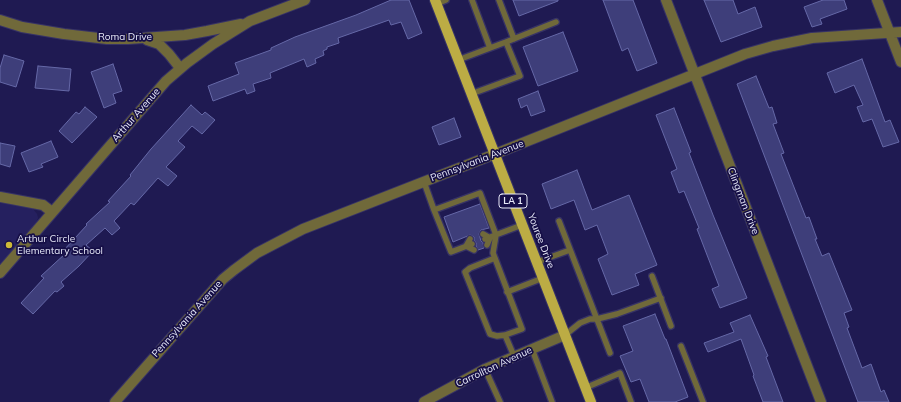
<!DOCTYPE html>
<style>
body{margin:0}
canvas{display:block;background:#1f1a52}
</style>
<canvas width="901" height="402"></canvas>
<script>
const ctx = document.querySelector('canvas').getContext('2d');
ctx.lineJoin = 'round';
function paint(path, color) { ctx.fillStyle = color; ctx.fill(path, 'evenodd'); }
const poly = rows => new Path2D(rows.map(r => 'M' + r).join(''));
function stroke(path, color, width, dash) { ctx.strokeStyle = color; ctx.lineWidth = width; ctx.lineCap = dash ? 'butt' : 'round'; ctx.setLineDash(dash || []); ctx.stroke(path); }
function label(font, color, halo, rows, align = 'center') {
  ctx.font = font + ' Mulish,sans-serif'; ctx.lineWidth = 3.5; ctx.setLineDash([]); ctx.textBaseline = 'middle'; ctx.strokeStyle = halo; ctx.fillStyle = color; for (const [text, x, y, turn = 0] of rows) {
    ctx.save(); ctx.translate(x, y); ctx.rotate((+turn || 0) * Math.PI / 180); ctx.textAlign = isNaN(turn) ? turn : align; if (halo) ctx.strokeText(text, 0, 0); ctx.fillText(text, 0, 0); ctx.restore();
  }
}
paint(poly([
 [0,203,33,209,37,214,38,218,35,225,0,266]
]), '#25205f');
const building = poly([
 [391,0,409,0,422,33,408,39,401,22,391,25,389,20,338,38,339,43,327,47,327,49,323,51,324,55,315,59,316,63,307,67,304,59,270,73,271,78,253,84,255,91,247,94,245,89,213,101,208,86,239,74,235,63,271,50,271,48,295,37,356,15,391,0],
 [513,0,558,0,558,1,519,16,513,0],
 [603,0,633,0,657,63,637,71,628,48,622,51,603,0],
 [704,0,733,0,738,14,755,7,762,27,721,42,704,0],
 [823,0,844,0,847,9,820,19,822,24,812,27,804,7,823,0],
 [563,32,578,71,538,86,523,47,563,32],
 [4,55,24,61,16,87,0,82,0,68,4,55],
 [862,59,885,122,890,120,899,142,883,147,872,119,863,122,857,107,863,105,854,85,835,93,827,73,862,59],
 [113,64,122,91,113,94,116,103,104,108,91,72,113,64],
 [38,66,71,69,69,91,35,88,38,66],
 [756,76,769,108,772,107,777,123,773,124,784,153,781,154,806,218,809,217,817,239,815,239,822,256,829,253,852,310,844,313,849,327,847,328,862,368,871,364,881,392,884,390,889,402,858,402,737,84,756,76],
 [538,91,545,111,531,116,527,105,521,108,518,99,538,91],
 [191,105,202,115,205,112,215,120,202,134,192,126,178,141,185,147,166,167,177,176,168,186,158,178,134,205,131,203,114,221,120,228,112,235,105,228,86,245,93,251,79,266,61,282,64,286,57,292,55,291,33,314,21,303,44,278,41,276,66,253,63,251,87,225,86,224,110,202,108,201,131,176,130,175,151,149,191,105],
 [85,107,97,117,72,143,59,131,76,112,79,114,85,107],
 [674,108,691,152,689,153,713,215,747,298,720,308,712,289,719,286,697,229,699,228,684,191,679,193,671,172,677,169,656,115,674,108],
 [454,118,461,137,439,145,432,127,454,118],
 [51,141,58,157,41,164,43,167,29,172,21,153,51,141],
 [0,143,15,146,10,167,0,164,0,143],
 [577,170,592,210,629,195,657,265,635,274,639,285,612,295,598,259,608,254,597,225,585,230,574,200,551,209,542,184,577,170],
 [480,204,489,228,481,230,479,234,481,241,483,243,484,248,478,250,476,246,476,243,474,240,474,237,470,235,453,242,444,217,480,204],
 [655,314,665,339,666,339,688,397,675,402,649,402,640,379,631,382,620,356,633,351,623,326,655,314],
 [750,315,768,356,766,357,783,402,763,402,753,376,754,375,741,339,708,352,704,343,734,332,730,323,750,315]
]);
paint(building, '#3e3e7a');
stroke(building, '#6568a7', 1);
const lane = poly([
 [472,0,490,48],
 [499,0,514,39],
 [436,4,446,0],
 [506,42,556,22],
 [458,60,506,42,520,76,471,94],
 [424,182,434,210],
 [559,221,610,353],
 [483,234,490,238,487,245],
 [470,239,466,246,474,250],
 [485,239,522,225],
 [472,244,451,252,434,210,480,193,496,235,493,253,522,329,505,335,514,356],
 [495,258,470,268,465,272,490,334,497,336,505,335],
 [537,262,570,250],
 [652,276,671,326],
 [507,292,543,278],
 [565,335,580,323,590,319,597,319,617,314,661,298],
 [681,346,703,402],
 [532,349,552,402],
 [485,369,500,402],
 [585,388,620,373,631,402]
]);
const street = poly([
 [666,0,821,402],
 [877,0,901,62],
 [0,20,22,27,64,34,107,39,128,39,185,35,207,31,241,24],
 [147,40,159,44,169,54,180,68],
 [0,197,43,205,52,212],
 [0,273,166,81,187,63,213,44,250,21,305,0],
 [115,402,223,279,234,270,257,253,303,229,495,154,745,54,773,46,812,38,901,32],
 [424,402,485,369,565,335]
]);
const primary = poly([
 [435,0,591,402]
]);
stroke(lane, '#373366', 8);
stroke(street, '#373366', 12);
stroke(primary, '#373366', 12);
stroke(lane, '#70693a', 5.5);
stroke(street, '#70693a', 10);
stroke(primary, '#bcac44', 10);
for (const [x, y, r, color] of [
 [9,245,4,"#ccb938"]
]) { const dot = new Path2D(); dot.arc(x, y, r, 0, 2 * Math.PI); ctx.fillStyle = color; ctx.fill(dot); stroke(dot, '#160f47', 1.5); }
for (const [x, y, w] of [
 [513,201,28]
]) { const box = new Path2D(); box.roundRect(x - w / 2, y - 7, w, 14, 3); ctx.fillStyle = '#160f47'; ctx.fill(box); stroke(box, '#e8eaf9', 1); }
label('bold 9px', '#e8eaf9', null, [
 ["LA 1",513,201]
]);
label('10px', '#e8eaf9', '#160f47', [
 ["Roma Drive",125,37],
 ["Arthur Avenue",136,115,-49],
 ["Pennsylvania Avenue",477,161,-21],
 ["Clingman Drive",743,201,69],
 ["Youree Drive",541,241,69],
 ["Pennsylvania Avenue",187,319,-48],
 ["Carrollton Avenue",494,367,-25]
]);
label('10px', '#e8eaf9', '#160f47', [
 ["Arthur Circle",17,239],
 ["Elementary School",17,251]
], 'left');
</script>
